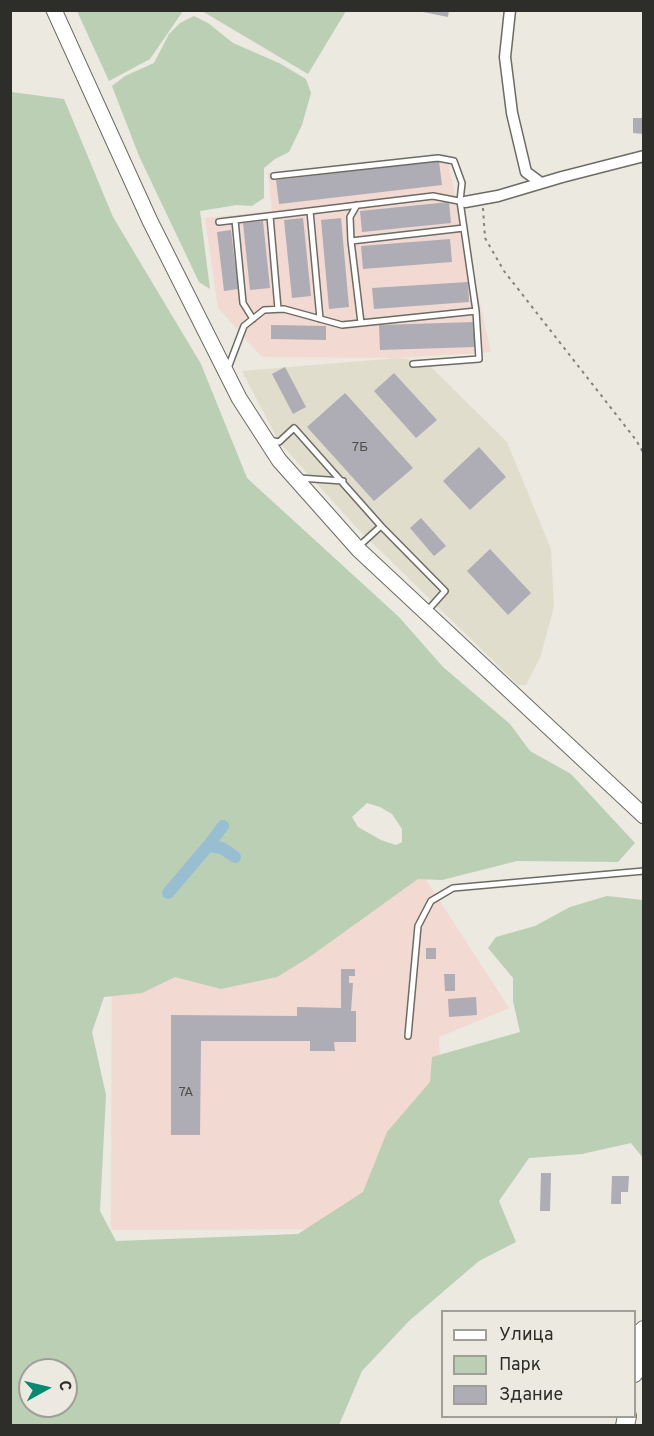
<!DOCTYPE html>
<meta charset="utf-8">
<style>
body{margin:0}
#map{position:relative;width:654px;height:1436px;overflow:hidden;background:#ebe9e0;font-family:Overpass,sans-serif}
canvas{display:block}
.frame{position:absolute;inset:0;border:12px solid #2d2d29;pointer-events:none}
.legend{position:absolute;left:441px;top:1310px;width:195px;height:108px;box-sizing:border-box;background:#ebe9e0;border:2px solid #9f9e97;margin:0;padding:8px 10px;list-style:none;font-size:18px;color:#2d2d29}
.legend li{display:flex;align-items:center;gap:12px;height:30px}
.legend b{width:30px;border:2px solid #9f9e97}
.north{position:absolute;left:18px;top:1358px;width:60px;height:60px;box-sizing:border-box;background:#ebe9e0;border:2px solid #9f9e97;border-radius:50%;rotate:82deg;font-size:16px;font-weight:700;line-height:24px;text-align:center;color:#2d2d29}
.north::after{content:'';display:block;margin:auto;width:21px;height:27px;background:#008c73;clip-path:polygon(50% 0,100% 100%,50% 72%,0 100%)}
</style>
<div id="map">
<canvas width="654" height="1436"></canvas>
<div class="frame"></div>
<ul class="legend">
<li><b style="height:8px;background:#fff"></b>Улица</li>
<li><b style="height:16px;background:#bacfb4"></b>Парк</li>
<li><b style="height:16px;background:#aeacb5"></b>Здание</li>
</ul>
<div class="north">С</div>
</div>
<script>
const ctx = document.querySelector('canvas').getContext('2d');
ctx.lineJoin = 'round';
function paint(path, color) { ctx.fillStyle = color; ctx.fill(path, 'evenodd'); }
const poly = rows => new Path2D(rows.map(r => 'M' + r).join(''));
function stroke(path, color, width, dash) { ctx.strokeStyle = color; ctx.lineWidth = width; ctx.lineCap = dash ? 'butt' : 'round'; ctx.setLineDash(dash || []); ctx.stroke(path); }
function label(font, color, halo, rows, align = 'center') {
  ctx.font = font + ' Overpass,sans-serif'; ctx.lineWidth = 4.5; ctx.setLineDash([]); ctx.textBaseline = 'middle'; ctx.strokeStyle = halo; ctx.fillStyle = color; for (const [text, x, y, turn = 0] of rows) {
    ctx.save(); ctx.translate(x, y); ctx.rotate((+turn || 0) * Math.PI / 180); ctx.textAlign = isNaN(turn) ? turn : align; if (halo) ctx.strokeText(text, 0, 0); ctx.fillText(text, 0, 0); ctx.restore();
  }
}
paint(poly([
 [399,358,426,362,507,442,551,549,554,607,540,658,526,685,518,685,356,527,279,442,242,371]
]), '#e1ddcd');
paint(poly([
 [446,154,491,352,399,358,262,357,218,308,205,218,272,211,268,173],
 [419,869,509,1008,439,1037,442,1100,412,1229,111,1230,112,878]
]), '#f2d9d2');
paint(poly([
 [77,11,183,11,150,59,109,81],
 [202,11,346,11,308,74],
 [194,16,208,23,233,43,279,63,306,79,311,93,302,125,289,152,275,159,264,168,264,198,252,206,237,205,200,211,210,289,199,282,139,156,112,86,125,76,154,63,169,34,180,23],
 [11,92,64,99,113,217,201,364,247,478,399,617,443,667,510,724,530,751,571,774,635,843,618,862,517,861,442,880,418,879,308,958,277,977,221,989,175,977,142,993,104,997,92,1032,106,1095,100,1211,116,1241,298,1234,363,1192,387,1132,430,1082,432,1057,520,1032,513,1001,513,978,488,948,496,937,535,926,570,907,607,896,643,900,643,1158,631,1143,582,1154,529,1158,499,1201,516,1242,479,1261,409,1321,362,1371,339,1425,11,1425],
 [367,803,380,807,392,814,402,829,402,842,396,845,381,840,358,827,352,817],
 [30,1370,66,1370,66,1406,30,1406]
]), '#bacfb4');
stroke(poly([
 [208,846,223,826],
 [168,893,208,846,222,848,235,857]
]), '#98bfd1', 12);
paint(poly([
 [413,10,449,10,448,17],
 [633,118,644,118,644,134,633,133],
 [439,161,442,185,279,204,276,180],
 [449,202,451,223,362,232,360,211],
 [303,218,311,296,292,298,284,220],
 [341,218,349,307,329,309,321,220],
 [263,221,270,288,250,290,243,223],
 [231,230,238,289,224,291,217,232],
 [450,239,452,262,363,269,361,246],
 [468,282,469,302,374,309,372,288],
 [474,322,475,347,380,350,379,325],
 [271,325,326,326,326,340,271,339],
 [285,367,306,407,293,414,272,374],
 [394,373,437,420,416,438,374,391],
 [345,393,413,468,374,501,307,427],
 [479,447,506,477,470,510,443,481],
 [421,518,446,546,434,556,410,528],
 [490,549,531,593,508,615,467,571],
 [426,948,436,948,436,959,426,959],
 [341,969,355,969,355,976,349,976,349,983,353,983,351,1011,356,1011,356,1042,334,1042,335,1051,310,1051,310,1041,201,1041,200,1135,171,1135,171,1015,297,1016,297,1007,341,1008],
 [444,974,455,974,455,991,445,991],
 [476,997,477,1015,449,1017,448,999],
 [541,1173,551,1173,550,1211,540,1211],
 [612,1176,629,1176,628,1192,621,1192,621,1204,611,1204]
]), '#aeacb5');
const service = poly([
 [310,211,320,319],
 [270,216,278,309],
 [235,220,243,303,253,319],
 [219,222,433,196,464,202],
 [351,241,350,217,357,205],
 [361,323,351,241,464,228],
 [413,364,479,359,476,311],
 [228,368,244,326,264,310,284,309,342,325,476,311,460,201,462,183,454,161,438,158,274,176],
 [269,440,279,442,294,428,381,526],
 [299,478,343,481],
 [358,547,381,526,445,591,428,610],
 [408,1036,418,926,431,901,453,888,644,871]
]);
const minor = poly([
 [510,10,505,57,512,113,526,172,541,183],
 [465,202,498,196,562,177,644,156]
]);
const secondary = poly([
 [54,10,150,221,239,398,279,460,359,550,644,816]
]);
const primary = poly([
 [634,1373,644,1330],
 [625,1426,627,1416]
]);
stroke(service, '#6d6c64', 8);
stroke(minor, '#6d6c64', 13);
stroke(secondary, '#6d6c64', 17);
stroke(primary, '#6d6c64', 20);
stroke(poly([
 [483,208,485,238,504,271,636,440,644,454]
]), '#83827c', 2, [3, 4.5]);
stroke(service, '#fff', 5);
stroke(minor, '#fff', 10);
stroke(secondary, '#fff', 15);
stroke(primary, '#fff', 18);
label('14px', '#4d4d4c', null, [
 ["7Б",360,448],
 ["7А",186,1093]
]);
</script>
